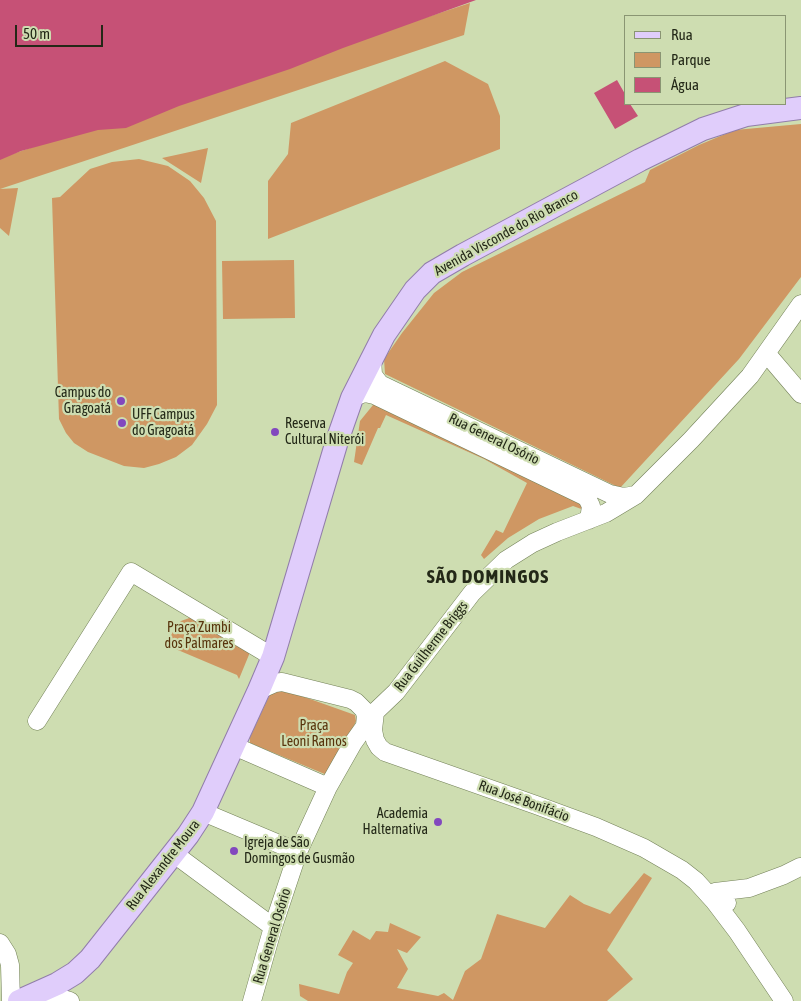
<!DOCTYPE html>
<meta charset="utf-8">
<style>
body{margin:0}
#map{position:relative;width:801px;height:1001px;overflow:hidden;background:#ceddb1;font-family:"Asap Condensed",sans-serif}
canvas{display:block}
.legend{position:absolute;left:624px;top:15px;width:162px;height:90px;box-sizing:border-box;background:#ceddb1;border:1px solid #8a9573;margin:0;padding:6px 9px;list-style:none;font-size:15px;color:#232817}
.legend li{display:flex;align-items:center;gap:10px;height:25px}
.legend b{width:25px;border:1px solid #8a9573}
.scale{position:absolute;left:15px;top:25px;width:88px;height:22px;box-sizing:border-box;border:2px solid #232817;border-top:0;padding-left:6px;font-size:15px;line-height:18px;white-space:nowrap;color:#232817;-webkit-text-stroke:4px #ceddb1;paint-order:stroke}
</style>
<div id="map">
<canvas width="801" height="1001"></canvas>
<ul class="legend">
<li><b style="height:6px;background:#e0cdfb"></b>Rua</li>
<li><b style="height:14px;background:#cf9763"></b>Parque</li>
<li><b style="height:14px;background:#c65176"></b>Água</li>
</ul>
<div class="scale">50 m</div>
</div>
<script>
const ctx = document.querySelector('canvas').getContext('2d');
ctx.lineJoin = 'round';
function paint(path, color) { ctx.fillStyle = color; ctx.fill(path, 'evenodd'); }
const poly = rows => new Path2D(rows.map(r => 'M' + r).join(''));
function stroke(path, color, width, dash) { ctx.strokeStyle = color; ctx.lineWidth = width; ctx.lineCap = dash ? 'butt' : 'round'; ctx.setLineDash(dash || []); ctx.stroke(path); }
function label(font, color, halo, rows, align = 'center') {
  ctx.font = font + ' "Asap Condensed",sans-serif'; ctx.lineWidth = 4.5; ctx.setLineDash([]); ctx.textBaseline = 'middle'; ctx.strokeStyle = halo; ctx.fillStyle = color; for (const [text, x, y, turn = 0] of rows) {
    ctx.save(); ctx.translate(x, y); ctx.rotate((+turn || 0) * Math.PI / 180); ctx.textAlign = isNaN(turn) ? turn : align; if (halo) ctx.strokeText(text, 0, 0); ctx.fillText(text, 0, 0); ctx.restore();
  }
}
paint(poly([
 [470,3,464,35,0,189,0,158],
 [445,61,488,84,500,116,500,149,268,239,268,181,288,154,291,123],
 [801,124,801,277,739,359,620,488,385,374,384,359,402,333,434,293,462,272,645,182,650,170,699,145,735,130],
 [208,148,201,183,162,158],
 [139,159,168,166,190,181,204,198,216,221,217,405,207,424,192,445,176,457,159,464,144,468,124,466,88,452,74,443,66,433,59,419,52,198,60,197,90,169,112,162],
 [18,188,9,236,0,228,0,189],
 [294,260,295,318,223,319,222,261],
 [380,404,584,500,584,510,573,506,539,519,508,538,484,559,481,555,496,530,503,533,527,483,484,459,386,415,380,428,378,428,362,465,354,462,360,421,373,405],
 [195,616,253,645,239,679,237,675,166,645,176,626,181,621],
 [279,688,355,715,356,721,335,771,327,775,250,743,250,737,271,692],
 [644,873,652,878,607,950,633,979,607,1001,308,1001,300,996,299,984,339,994,347,972,353,963,338,955,353,930,370,940,376,931,388,932,390,923,421,937,407,953,397,949,408,969,397,988,438,996,444,993,453,1000,465,971,481,959,497,914,545,928,570,895,584,904,610,914]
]), '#cf9763');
paint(poly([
 [0,0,476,0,343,48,290,69,179,106,126,128,98,130,21,151,0,160],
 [617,80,625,94,625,104,630,104,638,116,615,129,594,93]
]), '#c65176');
const minor = poly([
 [767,354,801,394],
 [372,358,373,375,380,384,610,494,624,497,636,495],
 [353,397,365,393,374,395,584,496,587,498,591,506,589,520],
 [259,690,275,683,282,682,350,699,356,702,364,710,366,716,365,725],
 [375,712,373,730,375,740,379,747,385,752,536,805,596,827,644,848,682,870,696,881,715,902,737,931,784,1001],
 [37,721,131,572,273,657],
 [234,746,328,787],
 [203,812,298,852],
 [173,853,273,927],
 [727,903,715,892,749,888,784,875,800,867],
 [0,943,7,954,10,965,11,1001],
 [33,995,54,996,70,1001],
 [252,1001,273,927,298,852,328,787,353,743,375,712,396,692,472,593,506,560,533,543,557,532,606,513,636,495,691,440,750,376,801,304]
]);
const major = poly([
 [19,1001,57,984,75,973,90,959,188,835,203,812,259,690,273,657,337,441,352,398,384,335,415,290,432,273,463,255,640,160,703,129,746,115,801,108]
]);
stroke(minor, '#738158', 19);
stroke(major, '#917daa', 24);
stroke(minor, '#fff', 18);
stroke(major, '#e0cdfb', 22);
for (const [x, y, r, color] of [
 [121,401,5,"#8248be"],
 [122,423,5,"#8248be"],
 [275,432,5,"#8248be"],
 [438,822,5,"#8248be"],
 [234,851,5,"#8248be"]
]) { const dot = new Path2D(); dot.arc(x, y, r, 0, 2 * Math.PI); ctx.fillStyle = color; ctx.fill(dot); stroke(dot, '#ceddb1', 2); }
label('14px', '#232817', '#ceddb1', [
 ["Avenida Visconde do Rio Branco",506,233,-29],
 ["Rua General Osório",494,439,26],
 ["Rua Guilherme Briggs",431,646,-52],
 ["Rua José Bonifácio",524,801,20],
 ["Rua Alexandre Moura",163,865,-52],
 ["Rua General Osório",272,936,-73]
]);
label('14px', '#232817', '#ceddb1', [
 ["Campus do",111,393,"right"],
 ["Gragoatá",111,409,"right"],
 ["UFF Campus",132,415],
 ["do Gragoatá",132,431],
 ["Reserva",285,424],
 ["Cultural Niterói",285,440],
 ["Academia",428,814,"right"],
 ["Halternativa",428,830,"right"],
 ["Igreja de São",244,843],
 ["Domingos de Gusmão",244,859]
], 'left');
label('14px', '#58340c', '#ceddb1', [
 ["Praça Zumbi",199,628],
 ["dos Palmares",199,644],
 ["Praça",314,726],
 ["Leoni Ramos",314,742]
]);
ctx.letterSpacing = '1px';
label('bold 19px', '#232817', '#ceddb1', [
 ["SÃO DOMINGOS",488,577]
]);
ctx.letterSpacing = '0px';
</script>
